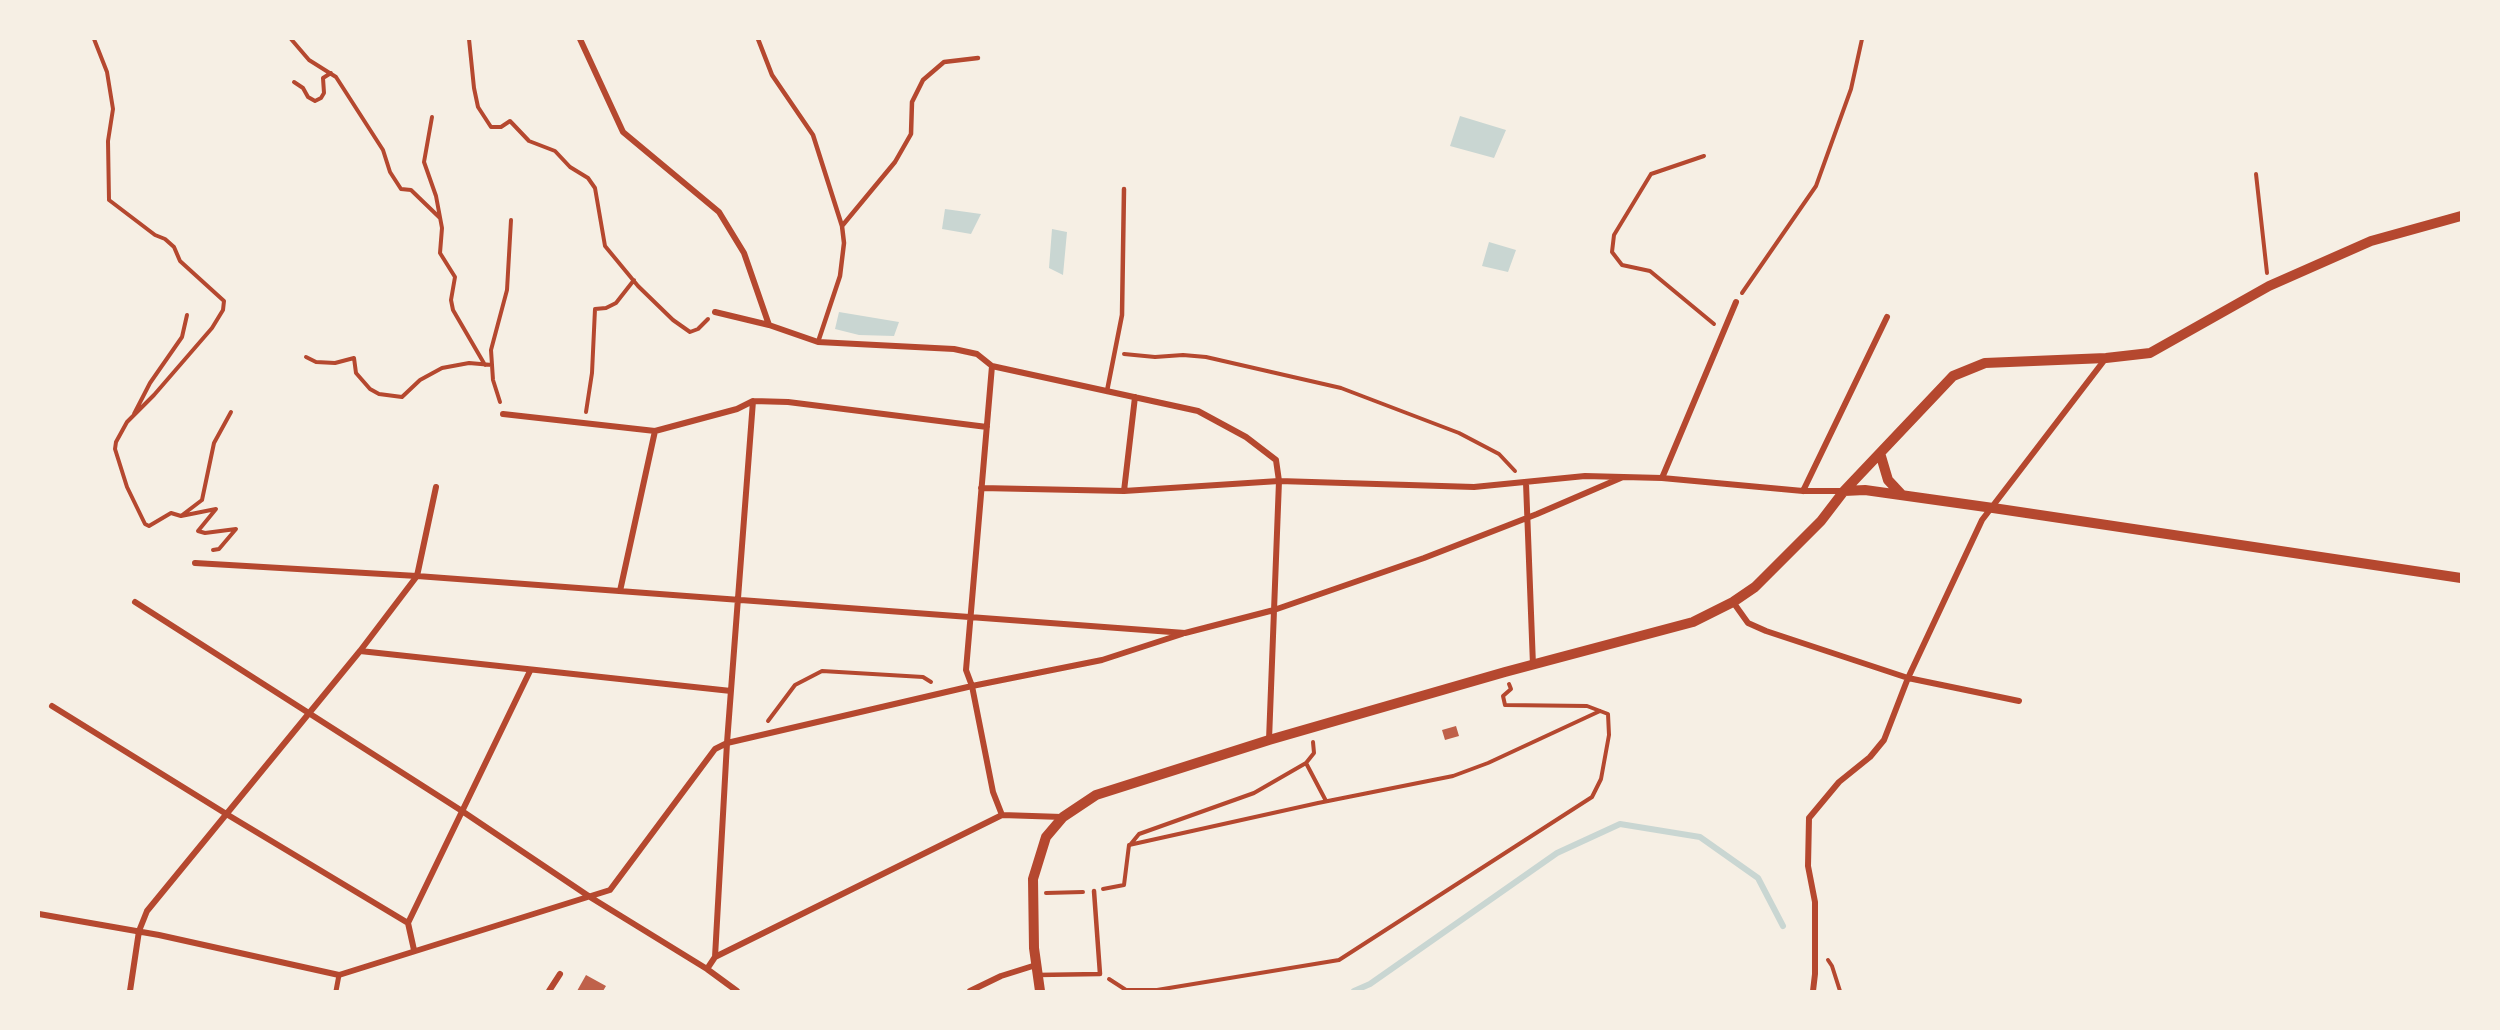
<!DOCTYPE html>
<style>
body{margin:0}
#map{position:relative;width:2500px;height:1030px;overflow:hidden;background:#f6efe4;font-family:"Source Sans 3",sans-serif}
canvas{display:block}
.frame{position:absolute;inset:0;border:40px solid #f6efe4;pointer-events:none}
</style>
<div id="map">
<canvas width="2500" height="1030"></canvas>
<div class="frame"></div>
</div>
<script>
const ctx = document.querySelector('canvas').getContext('2d');
ctx.lineJoin = 'round';
function paint(path, color) { ctx.fillStyle = color; ctx.fill(path, 'evenodd'); }
const poly = rows => new Path2D(rows.map(r => 'M' + r).join(''));
function stroke(path, color, width, dash) { ctx.strokeStyle = color; ctx.lineWidth = width; ctx.lineCap = dash ? 'butt' : 'round'; ctx.setLineDash(dash || []); ctx.stroke(path); }
paint(poly([
 [1460,116,1506,130,1494,158,1450,146],
 [945,209,981,214,971,234,942,229],
 [1052,229,1067,232,1063,275,1049,268],
 [1489,242,1516,250,1508,272,1482,266],
 [839,312,899,322,894,336,859,335,835,329]
]), '#c9d6d2');
stroke(poly([
 [1354,991,1370,984,1557,853,1620,824,1700,837,1758,878,1783,926]
]), '#c9d6d2', 6);
paint(poly([
 [1456,726,1459,736,1445,740,1442,730],
 [586,975,606,986,603,991,577,991]
]), '#bf614a');
stroke(poly([
 [94,39,107,72,113,109,108,141,109,200,155,235,165,239,174,247,180,261,224,301,223,310,212,328,154,395,127,422,116,442,115,449,127,487,145,524,149,526,171,513,181,516],
 [291,39,309,60,336,77,383,150,390,172,401,189,411,190,440,218],
 [469,39,474,88,478,107,491,127,501,127,510,121,529,141,555,151,570,167,588,178,595,188,605,246,638,286,673,320,690,332,698,329,708,319],
 [294,82,303,88,308,97,315,101,321,98,324,93,323,78,331,73],
 [432,117,424,162,436,196,442,228,440,253,455,277,451,300,453,310,485,365],
 [1704,156,1651,174,1614,235,1612,252,1622,265,1650,271,1714,324],
 [2256,174,2267,273],
 [1742,293,1816,186,1851,89,1862,39],
 [1124,354,1155,357,1183,355,1206,357,1341,388,1459,433,1499,454,1515,471],
 [306,357,316,362,335,363,354,358,356,373,370,389,379,394,402,397,420,380,442,368,469,363,492,365],
 [500,402,493,380,491,350,507,290,511,220],
 [586,412,592,373,595,309,606,308,616,303,634,280],
 [134,414,150,383,182,337,187,315],
 [213,550,219,549,236,529,205,533,198,531,216,509,181,516,202,500,214,443,231,412],
 [768,721,795,685,822,671,923,677,931,682],
 [1306,763,1326,801],
 [1130,845,1139,834,1254,793,1306,763,1314,753,1313,742],
 [1103,889,1124,885,1129,845,1318,803,1453,776,1488,763,1600,711],
 [1046,893,1083,892],
 [1828,960,1832,966,1840,991],
 [1109,979,1126,990,1157,990,1339,960,1592,797,1601,779,1609,735,1608,714,1587,706,1505,705,1503,696,1511,689,1509,684]
]), '#b5482f', 4);
stroke(poly([
 [758,39,772,75,813,135,842,226,844,243,840,276,818,342],
 [842,226,895,162,911,134,912,102,923,80,944,62,978,58],
 [1107,391,1122,315,1124,189],
 [1037,975,1100,974,1094,891]
]), '#b5482f', 4.5);
stroke(poly([
 [336,991,339,975]
]), '#b5482f', 5);
stroke(poly([
 [580,39,623,132,719,212,744,253,769,325],
 [715,312,769,325,818,342,954,349,977,354,992,366,1001,368,1198,411,1246,437,1276,460,1279,481,1269,740],
 [992,366,966,670,972,686,993,792,1002,815],
 [503,414,655,431,737,409,753,401,788,402,987,427],
 [1662,478,1736,302],
 [1526,483,1533,665],
 [981,488,1124,491,1279,481,1474,487,1585,476,1662,478,1803,491,1844,491],
 [1124,491,1135,397],
 [1803,491,1887,317],
 [195,563,417,576,1185,633,1274,610,1424,558,1537,514,1623,477],
 [620,591,655,431],
 [135,602,462,811,590,897,707,969,737,991],
 [1733,602,1748,623,1766,631,1908,678,2019,701],
 [360,651,731,691],
 [52,706,228,815,408,923],
 [39,914,159,935,339,975,610,890,715,749,727,743,972,686,1102,660,1182,634],
 [414,950,408,923,530,671],
 [715,957,1002,815,1062,817],
 [707,969,715,957,727,743,753,401],
 [130,991,139,931,147,911,360,651,417,576,436,487],
 [549,991,560,974],
 [970,991,1001,976,1036,965],
 [1813,991,1815,974,1815,902,1808,866,1809,818,1839,782,1870,757,1884,740,1908,678,1982,520,2106,358]
]), '#b5482f', 6);
stroke(poly([
 [1880,453,1888,480,1902,495],
 [1844,491,1865,490,1993,508,2461,578],
 [1040,991,1034,948,1033,879,1046,837,1063,817,1096,795,1269,740,1505,672,1693,622,1733,602,1755,587,1821,521,1844,491,1953,376,1985,363,2106,358,2150,353,2269,286,2371,241,2461,216]
]), '#b5482f', 10);
</script>
